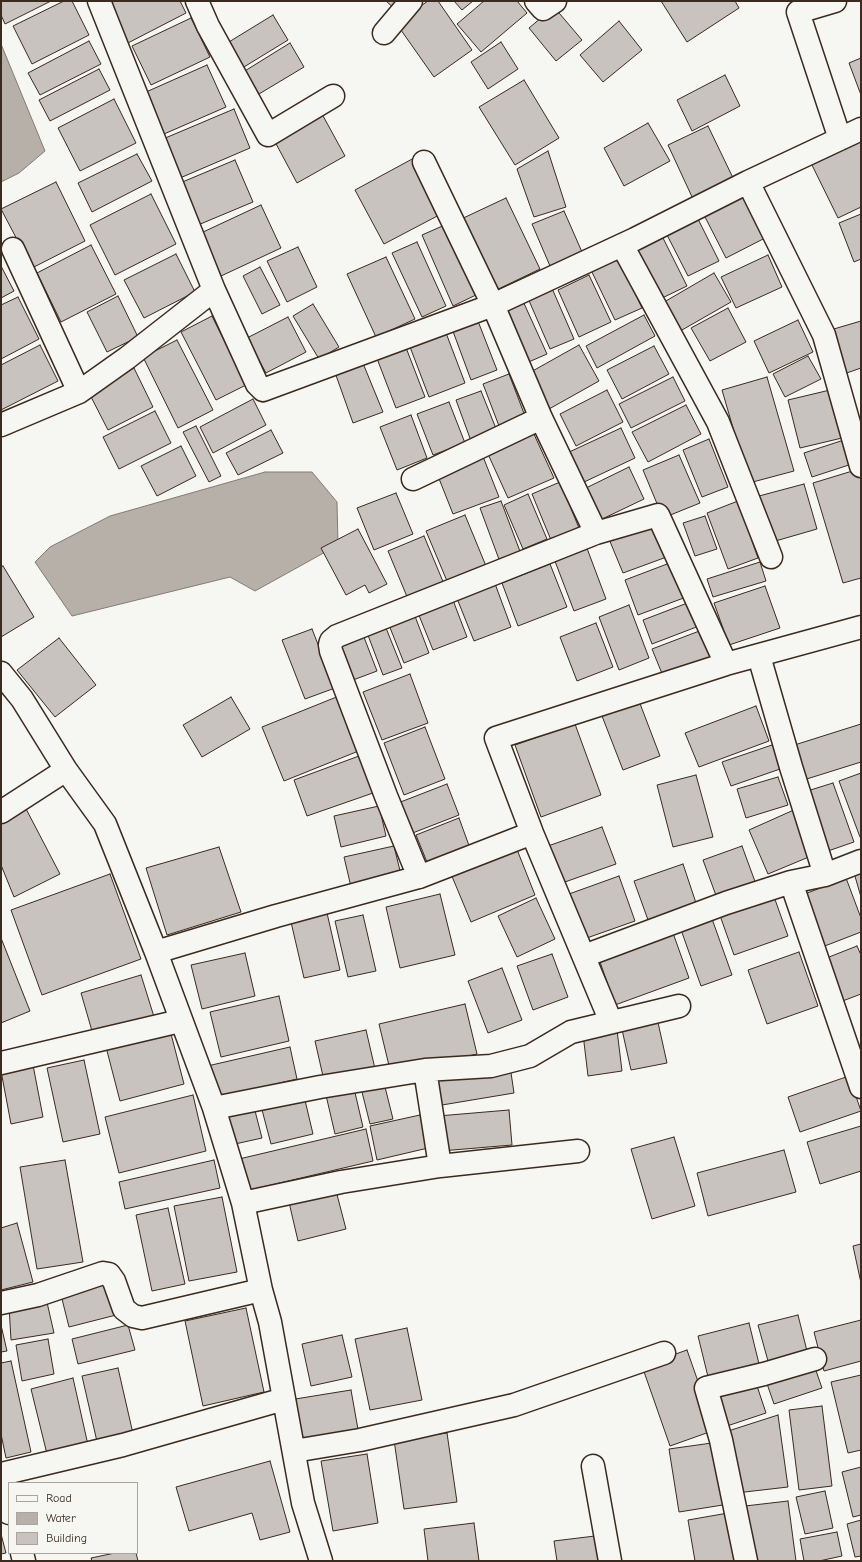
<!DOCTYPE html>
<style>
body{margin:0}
#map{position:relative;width:862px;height:1562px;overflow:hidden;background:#f6f6f2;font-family:"Comic Neue",sans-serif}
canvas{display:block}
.frame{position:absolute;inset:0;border:2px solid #3b2a1e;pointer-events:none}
.legend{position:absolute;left:8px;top:1482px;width:130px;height:72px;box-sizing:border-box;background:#f6f6f2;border:1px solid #aba49d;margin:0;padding:5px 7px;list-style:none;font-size:12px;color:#3b2a1e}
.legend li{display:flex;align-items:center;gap:8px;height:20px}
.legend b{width:20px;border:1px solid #aba49d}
</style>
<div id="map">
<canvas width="862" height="1562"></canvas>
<div class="frame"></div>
<ul class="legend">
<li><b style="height:5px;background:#f6f6f2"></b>Road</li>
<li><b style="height:11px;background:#b6b0a9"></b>Water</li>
<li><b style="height:11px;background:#c8c3be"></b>Building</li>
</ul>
</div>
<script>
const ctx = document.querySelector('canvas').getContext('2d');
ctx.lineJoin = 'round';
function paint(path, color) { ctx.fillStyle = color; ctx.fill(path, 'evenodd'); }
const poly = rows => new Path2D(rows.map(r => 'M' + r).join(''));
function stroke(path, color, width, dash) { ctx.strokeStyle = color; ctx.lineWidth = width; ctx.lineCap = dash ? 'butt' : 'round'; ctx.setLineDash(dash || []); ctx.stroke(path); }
const water = poly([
 [1,44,45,151,19,173,1,182,1,44],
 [265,472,312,472,337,502,338,545,255,591,230,577,72,616,35,562,50,547,110,516,265,472]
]);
paint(water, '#b6b0a9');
stroke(water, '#857a71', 1);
const building = poly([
 [1,1,51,1,5,24,1,15,1,1],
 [64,1,72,1,89,35,32,64,13,26,64,1],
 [115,1,180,1,186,13,124,45,104,6,115,1],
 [386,1,407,1,397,11,386,1],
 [428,1,438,1,472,50,434,77,396,23,428,1],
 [454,1,473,1,462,10,454,1],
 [484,1,517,1,527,13,481,52,457,24,484,1],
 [661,1,735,1,739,8,687,42,661,1],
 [554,7,582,40,556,61,529,28,554,7],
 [273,15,288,40,239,70,224,45,273,15],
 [191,18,210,57,151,85,132,46,191,18],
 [619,21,642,50,603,82,580,55,619,21],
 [89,41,101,64,40,95,28,73,89,41],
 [501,42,518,69,488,89,471,62,501,42],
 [290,43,304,67,254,97,240,74,290,43],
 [861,58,861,95,849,63,861,58],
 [207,65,226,107,164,134,146,92,207,65],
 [99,69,110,90,50,121,39,100,99,69],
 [725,75,740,106,692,131,677,100,725,75],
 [524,80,559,138,515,165,479,107,524,80],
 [114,99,136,143,80,171,58,128,114,99],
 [234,109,250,148,180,178,163,139,234,109],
 [322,114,345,156,297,183,274,140,322,114],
 [648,123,670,161,624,186,604,148,648,123],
 [708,126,734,180,693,199,668,145,708,126],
 [861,137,861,207,838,218,810,161,861,137],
 [548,151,566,207,534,217,517,169,548,151],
 [137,154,152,181,92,212,78,183,137,154],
 [414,158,443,213,384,244,355,190,414,158],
 [235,160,253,202,198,225,180,183,235,160],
 [56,182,85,241,32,268,1,209,56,182],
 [151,194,176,244,115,275,90,225,151,194],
 [743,196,765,238,726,258,704,215,743,196],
 [506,198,540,269,490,293,457,221,506,198],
 [261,205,281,248,221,276,201,233,261,205],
 [564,211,582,252,550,266,532,224,564,211],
 [861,214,861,259,854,262,839,223,861,214],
 [697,217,719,261,688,276,666,233,697,217],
 [447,224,478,294,453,306,422,235,447,224],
 [660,232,687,286,658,300,631,246,660,232],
 [417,242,446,306,422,317,392,253,417,242],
 [91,245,116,294,61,322,37,273,91,245],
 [298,247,317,287,287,302,267,261,298,247],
 [176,254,195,292,144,318,124,280,176,254],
 [617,255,642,308,615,320,590,268,617,255],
 [768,255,782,287,736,308,721,277,768,255],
 [386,257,415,319,376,337,347,274,386,257],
 [1,266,14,291,1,298,1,266],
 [260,267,280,305,262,314,243,276,260,267],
 [714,273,731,302,675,334,659,305,714,273],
 [589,275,611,322,579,337,558,290,589,275],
 [551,286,574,339,550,349,527,296,551,286],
 [118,296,138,337,107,352,87,312,118,296],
 [18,297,39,339,1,359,1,305,18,297],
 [522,299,547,354,524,364,499,309,522,299],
 [313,304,339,347,319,359,293,316,313,304],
 [728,308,746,342,710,361,691,328,728,308],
 [644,315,655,336,597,368,586,346,644,315],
 [212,316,246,385,216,400,181,332,212,316],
 [476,316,497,370,471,380,451,326,476,316],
 [288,317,306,352,266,373,247,338,288,317],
 [798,320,813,352,769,373,754,341,798,320],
 [861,321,861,368,838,376,827,331,861,321],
 [443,325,465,383,429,397,407,339,443,325],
 [177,340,213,410,178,428,143,357,177,340],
 [40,345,58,381,1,410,1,365,40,345],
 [405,345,425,397,396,408,376,356,405,345],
 [579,345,599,381,549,409,529,373,579,345],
 [654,346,669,374,622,399,607,370,654,346],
 [360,356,383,412,353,423,333,367,360,356],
 [808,356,821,379,785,397,773,374,808,356],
 [134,368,153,407,108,430,88,391,134,368],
 [509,374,525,416,499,426,483,384,509,374],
 [673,377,685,401,631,428,619,404,673,377],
 [767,377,794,471,749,483,722,390,767,377],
 [607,390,623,422,576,446,560,414,607,390],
 [830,390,842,438,800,448,788,400,830,390],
 [481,391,497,431,471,441,456,400,481,391],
 [253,399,266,425,213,453,200,427,253,399],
 [449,402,465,443,433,455,417,414,449,402],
 [686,405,701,434,648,462,632,432,686,405],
 [155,411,171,443,119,469,103,437,155,411],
 [411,415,427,458,397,470,380,427,411,415],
 [196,426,221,476,209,482,183,432,196,426],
 [621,428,635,458,582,483,567,453,621,428],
 [271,430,283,453,238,475,226,453,271,430],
 [533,432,554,478,508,498,487,452,533,432],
 [709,439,728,487,702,497,683,450,709,439],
 [847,439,855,463,812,477,804,453,847,439],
 [181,446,196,476,157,496,141,466,181,446],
 [482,454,499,497,453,514,436,471,482,454],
 [679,455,700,503,663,518,643,470,679,455],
 [629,467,644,499,598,521,584,489,629,467],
 [859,469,861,477,861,578,843,583,813,483,859,469],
 [560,482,579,528,551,540,532,494,560,482],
 [804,484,817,529,772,542,759,496,804,484],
 [396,493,413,534,374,550,357,508,396,493],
 [528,494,547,539,523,549,504,505,528,494],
 [501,501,521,554,500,562,480,508,501,501],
 [738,501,758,558,728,569,707,513,738,501],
 [465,515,486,566,447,581,426,531,465,515],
 [705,516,717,549,695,556,683,523,705,516],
 [659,520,672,555,623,573,609,539,659,520],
 [358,529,387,584,369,593,365,585,346,595,321,548,358,529],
 [424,536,444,584,408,599,388,551,424,536],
 [585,543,606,599,574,611,553,556,585,543],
 [675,561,689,596,638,615,625,580,675,561],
 [760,562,766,581,713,597,707,579,760,562],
 [550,564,567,607,518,626,502,583,550,564],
 [3,566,34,617,1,637,1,567,3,566],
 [494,581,511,627,474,641,456,596,494,581],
 [765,586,780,628,729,645,714,603,765,586],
 [451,595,467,637,433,650,416,608,451,595],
 [690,602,699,626,652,644,643,620,690,602],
 [629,605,649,658,619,670,599,617,629,605],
 [413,611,429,653,404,663,387,620,413,611],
 [384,623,402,668,383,675,366,630,384,623],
 [596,623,613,667,577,681,560,637,596,623],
 [312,629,335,688,305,699,282,640,312,629],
 [702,630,713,657,663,676,652,649,702,630],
 [362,632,377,671,353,680,339,641,362,632],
 [59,638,96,685,55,717,17,670,59,638],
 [410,674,428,723,382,740,363,692,410,674],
 [339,696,361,750,284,781,262,727,339,696],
 [231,697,250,729,202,757,183,725,231,697],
 [639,701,660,756,623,770,602,716,639,701],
 [756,706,769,741,699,767,685,733,756,706],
 [575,724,601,795,541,817,515,745,575,724],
 [861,724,861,762,797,782,785,748,861,724],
 [425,727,445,779,404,795,384,743,425,727],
 [775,744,783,768,731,786,722,762,775,744],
 [359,756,373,793,307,816,294,780,359,756],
 [861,773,861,837,860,837,839,781,861,773],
 [696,775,713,837,673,847,657,785,696,775],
 [778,777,788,805,746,818,737,789,778,777],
 [833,783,854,842,825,852,804,792,833,783],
 [447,784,459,815,410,834,398,803,447,784],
 [24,805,60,874,14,897,1,865,1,819,24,805],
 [379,806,386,836,341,847,334,816,379,806],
 [796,809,816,854,768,874,749,830,796,809],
 [459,818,471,851,429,867,416,835,459,818],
 [602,827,616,864,562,883,548,846,602,827],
 [394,846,402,879,352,891,344,857,394,846],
 [742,846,757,887,718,901,703,860,742,846],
 [219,847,241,912,167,935,146,868,219,847],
 [516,847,535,895,471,922,451,874,516,847],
 [861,863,861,897,852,866,861,863],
 [683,864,696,903,648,920,634,881,683,864],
 [110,874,141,959,42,995,11,910,110,874],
 [619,876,635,921,584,939,569,894,619,876],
 [846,878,861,918,861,932,817,949,797,897,846,878],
 [772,891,788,936,734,955,718,910,772,891],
 [440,894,455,955,400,968,386,907,440,894],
 [536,898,555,939,517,957,498,916,536,898],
 [327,913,340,970,304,978,291,922,327,913],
 [363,915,376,971,348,977,335,921,363,915],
 [711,916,732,975,701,986,680,927,711,916],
 [673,933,689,978,615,1005,599,959,673,933],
 [1,938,30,1011,1,1023,1,938],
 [857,946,861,955,861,994,840,1002,824,959,857,946],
 [799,952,818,1006,767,1024,748,970,799,952],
 [245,953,255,996,202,1009,191,965,245,953],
 [552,954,568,997,533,1010,517,966,552,954],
 [502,968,522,1020,488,1033,468,981,502,968],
 [141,975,155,1020,94,1038,81,993,141,975],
 [279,996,289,1041,221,1057,210,1012,279,996],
 [465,1004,477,1054,391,1074,379,1024,465,1004],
 [657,1018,667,1063,631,1070,621,1025,657,1018],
 [170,1030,184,1084,120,1101,106,1047,170,1030],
 [366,1030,376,1073,325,1085,315,1041,366,1030],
 [617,1030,622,1071,588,1076,583,1034,617,1030],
 [290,1047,297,1079,211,1099,203,1067,290,1047],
 [84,1060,100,1134,63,1142,47,1068,84,1060],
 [33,1065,43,1117,11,1124,1,1071,33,1065],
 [510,1066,514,1093,442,1105,437,1077,510,1066],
 [849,1076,861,1111,800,1132,788,1097,849,1076],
 [383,1079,393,1119,370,1124,360,1084,383,1079],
 [353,1084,363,1127,335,1134,325,1091,353,1084],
 [193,1095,206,1151,119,1173,105,1117,193,1095],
 [304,1096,313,1134,271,1144,261,1106,304,1096],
 [253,1103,262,1138,226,1146,218,1112,253,1103],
 [509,1110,512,1145,441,1151,438,1116,509,1110],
 [420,1115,428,1148,377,1160,370,1126,420,1115],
 [861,1126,861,1171,820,1184,807,1142,861,1126],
 [366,1129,373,1161,246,1191,239,1159,366,1129],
 [674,1137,695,1206,652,1219,631,1149,674,1137],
 [784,1150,796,1192,708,1216,697,1173,784,1150],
 [65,1160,83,1262,37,1269,20,1167,65,1160],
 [214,1160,220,1188,125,1209,119,1182,214,1160],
 [335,1187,346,1229,298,1241,288,1198,335,1187],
 [222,1197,237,1272,189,1281,174,1206,222,1197],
 [168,1208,185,1284,152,1291,136,1215,168,1208],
 [17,1223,33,1282,1,1290,1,1228,17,1223],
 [861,1244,861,1283,853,1246,861,1244],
 [107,1283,120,1314,69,1327,60,1291,107,1283],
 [46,1298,54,1333,11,1340,9,1306,46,1298],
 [246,1308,264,1392,203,1406,185,1321,246,1308],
 [798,1315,807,1351,768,1361,758,1325,798,1315],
 [861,1320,861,1361,824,1371,814,1332,861,1320],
 [749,1323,761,1372,710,1385,698,1336,749,1323],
 [1,1325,7,1351,1,1352,1,1325],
 [128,1325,135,1350,78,1364,72,1339,128,1325],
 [407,1328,422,1400,370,1410,355,1339,407,1328],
 [342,1335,352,1377,311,1386,302,1344,342,1335],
 [48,1339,54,1374,22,1381,16,1345,48,1339],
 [687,1350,715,1430,670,1446,642,1366,687,1350],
 [11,1361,31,1452,6,1458,1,1434,1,1363,11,1361],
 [813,1362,822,1388,774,1404,765,1378,813,1362],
 [118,1368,134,1438,98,1446,82,1376,118,1368],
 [861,1375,861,1450,848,1453,831,1382,861,1375],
 [754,1377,766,1413,721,1428,709,1392,754,1377],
 [73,1378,88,1445,47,1454,31,1389,73,1378],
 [351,1390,359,1435,297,1446,289,1400,351,1390],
 [822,1406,832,1486,799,1490,789,1410,822,1406],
 [778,1415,788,1487,736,1493,722,1433,778,1415],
 [447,1433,457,1502,404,1509,394,1440,447,1433],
 [719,1442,729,1504,679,1512,669,1449,719,1442],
 [367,1454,378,1523,333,1531,321,1461,367,1454],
 [270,1461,290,1532,260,1540,252,1513,189,1531,176,1487,270,1461],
 [861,1467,861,1515,853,1517,842,1472,861,1467],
 [825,1491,833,1528,805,1534,796,1497,825,1491],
 [788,1501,796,1561,753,1561,745,1506,788,1501],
 [734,1512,743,1561,695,1561,688,1520,734,1512],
 [861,1520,861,1556,855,1557,847,1524,861,1520],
 [474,1523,479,1561,428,1561,424,1529,474,1523],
 [837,1532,842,1556,819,1561,804,1561,800,1539,837,1532],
 [1,1534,6,1553,1,1554,1,1534],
 [595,1536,598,1561,557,1561,554,1541,595,1536],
 [115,1553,136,1553,138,1561,92,1561,91,1558,115,1553]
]);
paint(building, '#c8c3be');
stroke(building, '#3b2a1e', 1);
const street = poly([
 [197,1,208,26,268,135,333,96],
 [536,1,543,9,555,1],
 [835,1,798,12,840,139],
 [384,33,411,1],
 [424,162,493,305,541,418,596,533],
 [748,182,824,335,861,466],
 [622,245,718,422,771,557],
 [13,249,79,392],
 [214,290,257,384,263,390,493,305,635,239,748,182,861,129],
 [1,425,79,392,127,358,214,290,99,1],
 [413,479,541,418],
 [759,656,791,767,825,875],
 [1,673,22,699,66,770,105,824,156,952,214,1108,243,1203,261,1290,270,1322,303,1503,321,1561],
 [1,812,66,770],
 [419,877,386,796,331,651,330,645,331,641,337,636,596,533,658,515,726,664],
 [791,882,861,1087],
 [156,952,276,916,419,877,532,833],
 [584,956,726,903,791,882,825,875,861,861],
 [611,1022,532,833,496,738,726,664,861,627],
 [1,1063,180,1021],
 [425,1070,440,1166],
 [214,1108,320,1087,425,1070,491,1066,530,1056,571,1032,679,1006],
 [243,1203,341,1182,440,1166,578,1151],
 [1,1303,38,1295,103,1273,109,1274,114,1281,124,1309,133,1316,142,1318,261,1290],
 [294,1451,360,1440,514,1405,664,1353],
 [593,1466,610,1561],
 [1,1474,123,1445,284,1399],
 [1,1488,9,1513],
 [22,1553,24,1561],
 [746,1561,721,1440,706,1388,764,1374,815,1359]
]);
stroke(street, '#3b2a1e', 25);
stroke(street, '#f6f6f2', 22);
</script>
